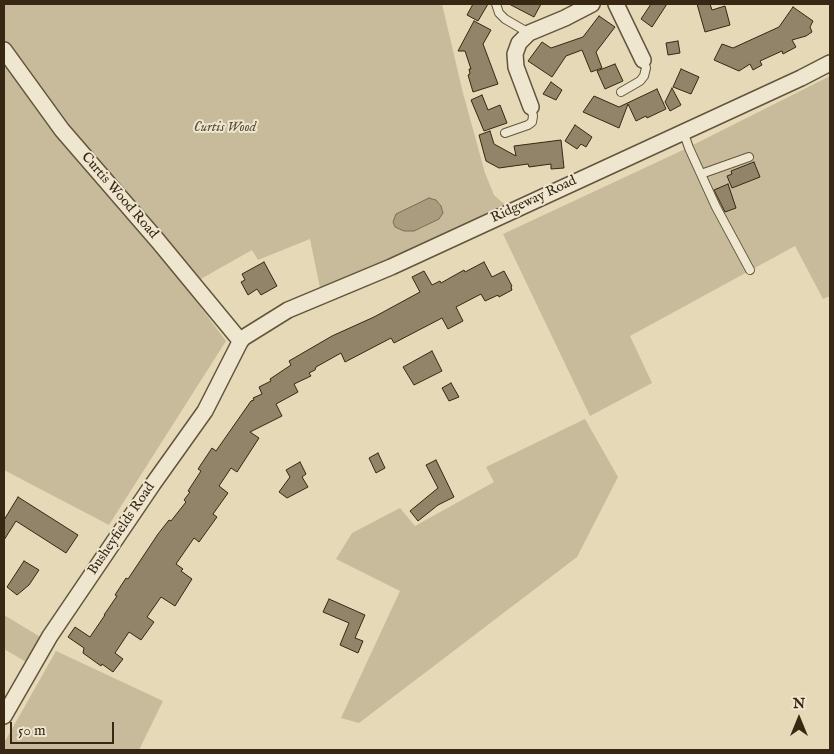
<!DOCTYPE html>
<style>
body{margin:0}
#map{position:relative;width:834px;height:754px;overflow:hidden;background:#e6d9b7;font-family:"IM FELL English",serif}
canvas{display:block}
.frame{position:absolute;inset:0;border:5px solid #372713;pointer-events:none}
.north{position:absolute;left:774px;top:694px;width:50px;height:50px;-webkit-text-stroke:4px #efe6d0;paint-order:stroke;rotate:0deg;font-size:14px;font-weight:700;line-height:20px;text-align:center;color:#372713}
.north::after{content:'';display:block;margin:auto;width:18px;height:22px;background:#372713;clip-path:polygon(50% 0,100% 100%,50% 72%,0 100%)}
.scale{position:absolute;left:10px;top:722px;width:104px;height:22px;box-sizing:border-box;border:2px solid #372713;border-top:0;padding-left:6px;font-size:15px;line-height:18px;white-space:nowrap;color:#372713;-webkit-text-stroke:4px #efe6d0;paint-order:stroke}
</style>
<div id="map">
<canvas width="834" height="754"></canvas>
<div class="frame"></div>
<div class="north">N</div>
<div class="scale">50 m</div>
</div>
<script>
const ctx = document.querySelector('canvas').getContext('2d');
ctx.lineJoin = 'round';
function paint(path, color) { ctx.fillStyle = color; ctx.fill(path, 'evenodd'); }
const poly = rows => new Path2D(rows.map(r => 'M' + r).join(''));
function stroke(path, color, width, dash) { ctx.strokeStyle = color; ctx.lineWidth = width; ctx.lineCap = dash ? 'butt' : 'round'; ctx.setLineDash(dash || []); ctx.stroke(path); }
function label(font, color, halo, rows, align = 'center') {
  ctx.font = font + ' "IM FELL English",serif'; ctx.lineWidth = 4; ctx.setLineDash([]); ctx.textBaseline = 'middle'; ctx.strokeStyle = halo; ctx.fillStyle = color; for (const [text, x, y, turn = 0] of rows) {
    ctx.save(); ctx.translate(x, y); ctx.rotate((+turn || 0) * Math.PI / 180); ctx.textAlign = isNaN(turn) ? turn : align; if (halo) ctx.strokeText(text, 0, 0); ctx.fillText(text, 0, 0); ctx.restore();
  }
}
paint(poly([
 [4,4,442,4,463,93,485,173,494,195,512,211,321,293,310,239,258,260,252,250,199,280,115,193,226,341,109,525,4,470],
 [830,76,830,296,823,299,795,246,630,336,652,383,590,416,503,234,683,150],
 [754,162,760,177,732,188,727,176,732,174,732,171],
 [585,419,618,477,577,557,359,723,341,718,400,591,336,559,352,533,400,508,415,526,494,482,486,467],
 [4,615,42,638,28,663,4,649],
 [56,651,163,701,139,750,4,750,4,743]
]), '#c8bb9b');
const water = poly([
 [429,198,436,200,441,206,443,213,439,219,414,231,404,231,395,227,393,222,396,214,429,198]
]);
paint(water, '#aa9c7f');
stroke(water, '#7c6d54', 1);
const building = poly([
 [473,4,488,4,478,21,467,15,473,4],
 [509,4,541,4,534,17,509,4],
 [651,4,667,4,652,27,641,19,651,4],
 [697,4,710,4,712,10,725,6,730,25,705,32,697,4],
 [793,7,813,21,810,27,812,32,806,36,792,40,796,47,783,54,782,51,760,61,762,65,753,70,750,64,739,71,714,60,722,44,733,48,779,27,793,7],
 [599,16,615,27,596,52,602,68,591,72,582,50,566,56,552,77,528,61,542,42,551,48,583,37,599,16],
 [474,21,491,30,483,44,498,84,473,92,468,75,470,74,469,69,471,69,465,51,458,51,474,21],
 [678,41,680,53,668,55,666,43,678,41],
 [615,64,623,81,605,89,597,71,615,64],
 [681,69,699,77,691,94,673,87,681,69],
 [551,82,562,90,556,100,543,94,551,82],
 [672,88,681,105,670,111,665,102,672,88],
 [657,89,666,109,647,118,646,116,636,121,628,104,619,128,583,112,594,96,619,107,657,89],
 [482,95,488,110,500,105,507,123,484,131,471,100,482,95],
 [575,125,592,137,586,147,581,144,577,149,565,141,575,125],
 [490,131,494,144,516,156,514,146,561,140,564,168,551,169,551,164,529,167,528,164,499,168,486,161,479,135,490,131],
 [754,162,760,177,732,188,727,176,732,174,731,171,754,162],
 [728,184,736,208,725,212,714,190,728,184],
 [264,262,277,286,261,295,257,289,248,295,241,282,245,280,242,274,264,262],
 [484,262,492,277,504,271,512,286,511,287,512,290,499,297,498,295,485,301,481,294,456,307,463,321,448,329,442,318,394,343,391,338,345,362,341,353,316,367,315,370,309,373,311,376,294,384,298,392,276,404,282,416,250,432,259,438,237,472,231,468,219,486,228,493,213,514,217,517,199,542,194,538,176,564,183,569,181,571,192,579,175,606,161,597,147,617,154,622,141,640,129,632,115,653,123,659,113,672,102,664,101,666,83,653,84,648,68,637,75,627,90,637,105,615,104,615,117,596,115,595,126,578,128,579,158,534,169,520,171,521,186,502,184,500,190,492,188,491,201,471,198,469,212,448,216,451,251,401,254,400,253,398,262,394,259,387,271,381,270,379,291,365,289,361,332,336,374,317,420,292,412,277,424,271,432,285,440,281,441,283,464,270,465,272,484,262],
 [432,351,442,371,414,385,403,367,432,351],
 [451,383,459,397,449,401,442,388,451,383],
 [378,453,385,468,376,473,369,458,378,453],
 [436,460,454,497,438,505,418,521,410,511,438,488,426,465,436,460],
 [300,462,306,474,302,477,308,487,287,498,279,492,290,477,286,470,300,462],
 [18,497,78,535,66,553,16,521,4,540,4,520,18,497],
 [24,561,39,570,29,585,17,595,7,587,24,561],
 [329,599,365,615,355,638,363,641,358,653,340,645,349,623,323,612,329,599]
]);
paint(building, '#928468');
stroke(building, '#372713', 1);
const lane = poly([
 [496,4,499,13,505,19,529,33],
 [621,92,640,81,644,76,646,68,643,60],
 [683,131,689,148,716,207,750,270],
 [505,133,528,125,532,122,533,116,531,107],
 [701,174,749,157]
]);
const street = poly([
 [616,4,643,60],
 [4,50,62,130,158,241,238,338],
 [531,107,516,67,515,54,519,43,529,33,565,18,592,4],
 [240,342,243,338,288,310,391,267,801,78,830,63],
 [4,716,50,636,153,484,205,411,240,342,238,338,243,338]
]);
stroke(lane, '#63543c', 10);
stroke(street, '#63543c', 18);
stroke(lane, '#efe6d0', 8);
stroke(street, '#efe6d0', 15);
label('italic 14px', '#5b4c35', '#efe6d0', [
 ["Curtis Wood",225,128]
]);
label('14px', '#372713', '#efe6d0', [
 ["Curtis Wood Road",119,196,49],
 ["Ridgeway Road",534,200,-25],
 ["Busheyfields Road",122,529,-56]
]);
</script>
